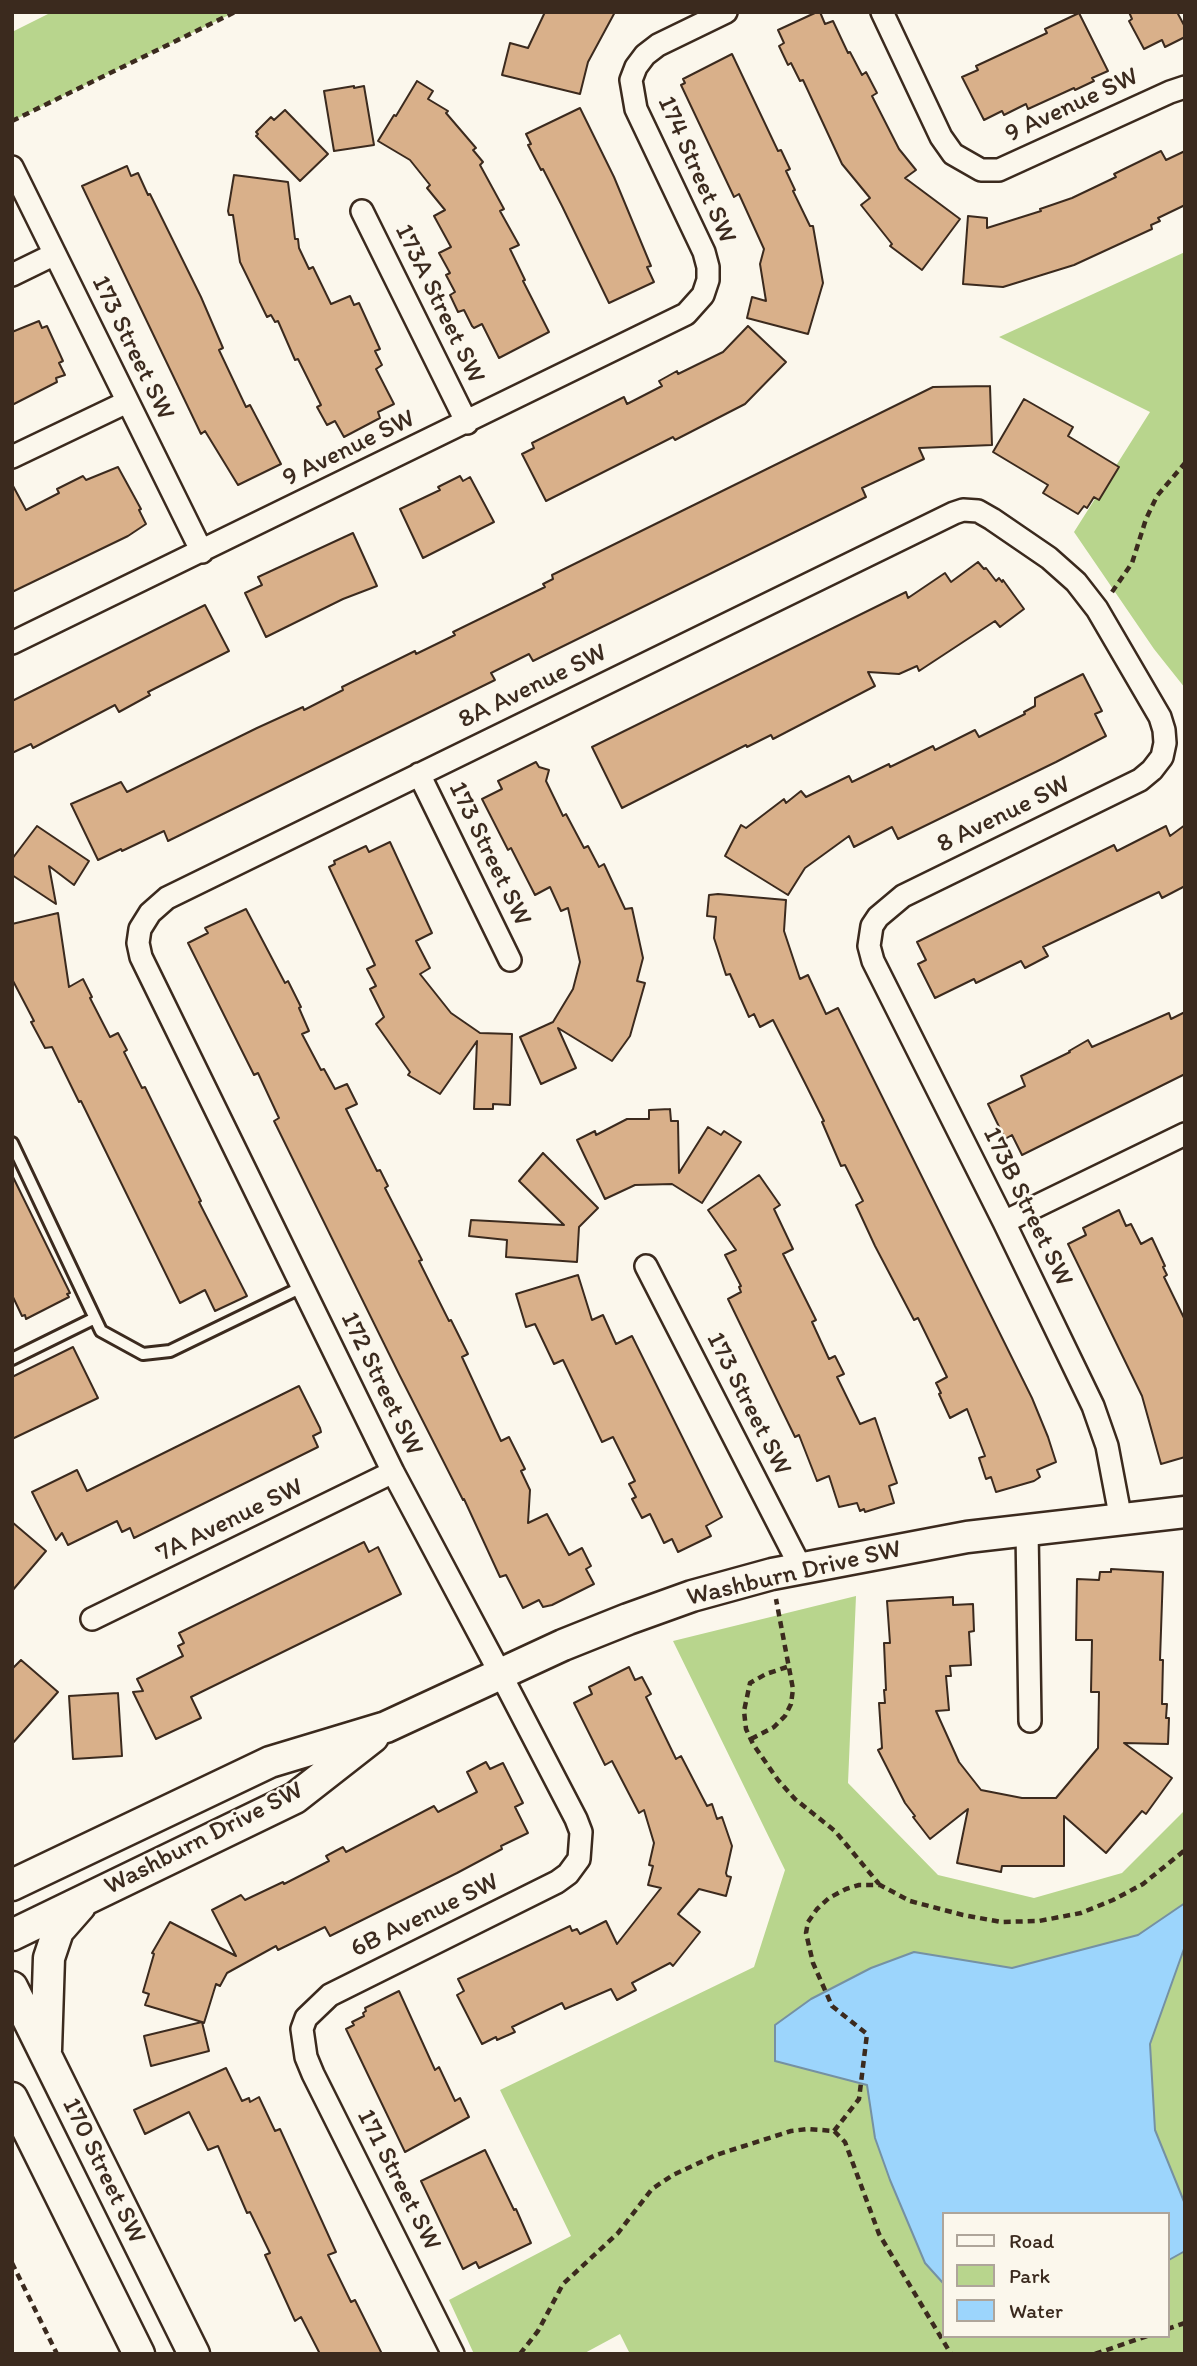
<!DOCTYPE html>
<style>
body{margin:0}
#map{position:relative;width:1197px;height:2366px;overflow:hidden;background:#fbf7ec;font-family:Itim,sans-serif}
canvas{display:block}
.frame{position:absolute;inset:0;border:14px solid #3b2a1e;pointer-events:none}
.legend{position:absolute;left:942px;top:2212px;width:228px;height:126px;box-sizing:border-box;background:#fbf7ec;border:2px solid #aea59a;margin:0;padding:9px 12px;list-style:none;font-size:21px;color:#3b2a1e}
.legend li{display:flex;align-items:center;gap:14px;height:35px}
.legend b{width:35px;border:2px solid #aea59a}
</style>
<div id="map">
<canvas width="1197" height="2366"></canvas>
<div class="frame"></div>
<ul class="legend">
<li><b style="height:9px;background:#fbf7ec"></b>Road</li>
<li><b style="height:19px;background:#b8d58d"></b>Park</li>
<li><b style="height:19px;background:#9cd5fc"></b>Water</li>
</ul>
</div>
<script>
const ctx = document.querySelector('canvas').getContext('2d');
ctx.lineJoin = 'round';
function paint(path, color) { ctx.fillStyle = color; ctx.fill(path, 'evenodd'); }
const poly = rows => new Path2D(rows.map(r => 'M' + r).join(''));
function stroke(path, color, width, dash) { ctx.strokeStyle = color; ctx.lineWidth = width; ctx.lineCap = dash ? 'butt' : 'round'; ctx.setLineDash(dash || []); ctx.stroke(path); }
function label(font, color, halo, rows, align = 'center') {
  ctx.font = font + ' Itim,sans-serif'; ctx.lineWidth = 5; ctx.setLineDash([]); ctx.textBaseline = 'middle'; ctx.strokeStyle = halo; ctx.fillStyle = color; for (const [text, x, y, turn = 0] of rows) {
    ctx.save(); ctx.translate(x, y); ctx.rotate((+turn || 0) * Math.PI / 180); ctx.textAlign = isNaN(turn) ? turn : align; if (halo) ctx.strokeText(text, 0, 0); ctx.fillText(text, 0, 0); ctx.restore();
  }
}
paint(poly([
 [52,12,235,12,14,120,12,116,12,32],
 [1185,252,1185,688,1154,649,1074,532,1150,412,999,337],
 [856,1596,848,1783,938,1875,1034,1898,1122,1873,1185,1810,1185,2354,630,2354,620,2334,583,2354,474,2354,449,2300,571,2236,500,2090,754,1967,785,1870,673,1641],
 [943,2214,1167,2214,1167,2336,943,2336]
]), '#b8d58d');
const water = poly([
 [1185,1903,1185,1946,1150,2044,1155,2130,1185,2204,1185,2251,1167,2261,1167,2214,943,2214,943,2283,925,2263,890,2180,875,2138,867,2085,775,2061,775,2025,811,1999,871,1968,914,1952,1012,1968,1138,1935,1185,1903]
]);
paint(water, '#9cd5fc');
stroke(water, '#7591a3', 2);
const building = poly([
 [545,12,615,12,588,62,580,94,502,75,510,43,528,48,545,12],
 [817,12,820,12,825,24,833,21,848,53,850,52,862,75,866,72,877,93,872,96,899,149,916,170,905,178,960,219,922,270,890,246,892,244,861,205,870,198,842,164,803,80,800,81,791,63,788,65,779,46,784,43,778,30,817,12],
 [1129,12,1177,12,1185,27,1185,37,1165,47,1162,40,1144,49,1129,21,1132,19,1129,12],
 [1079,13,1108,71,1092,78,1094,81,1075,90,1074,88,1028,109,1026,104,1004,115,1002,111,984,120,962,77,978,70,976,66,1047,33,1045,29,1079,13],
 [732,54,778,151,781,150,790,169,786,171,795,190,793,191,810,226,813,226,823,283,808,334,747,318,752,297,766,301,760,264,764,249,739,194,734,197,681,85,685,83,683,79,732,54],
 [417,81,433,91,428,99,448,111,446,113,476,148,473,150,483,162,480,165,504,209,500,211,519,245,510,249,525,280,523,281,549,332,499,358,482,324,474,328,472,326,464,310,458,312,450,295,455,292,446,275,450,273,439,253,451,247,434,216,445,210,427,188,430,185,410,160,378,141,394,115,396,116,417,81],
 [354,86,354,88,364,86,374,145,334,151,324,91,354,86],
 [580,108,614,177,651,266,647,267,654,282,609,303,562,206,543,169,541,170,528,145,531,144,526,134,580,108],
 [285,110,328,154,300,181,256,136,258,134,256,132,271,117,274,120,285,110],
 [1161,151,1166,160,1185,151,1185,205,1158,218,1160,221,1151,225,1152,229,1074,265,1003,287,963,284,968,216,987,218,987,228,1041,211,1040,209,1072,198,1116,177,1114,174,1161,151],
 [127,166,131,176,138,173,148,195,150,194,201,297,223,348,219,350,246,407,250,405,281,464,238,485,205,431,201,434,82,186,127,166],
 [234,175,288,182,295,239,298,239,299,248,309,269,313,267,331,304,350,296,354,305,359,303,380,349,375,351,382,365,376,369,394,404,378,412,380,418,344,437,335,421,327,425,317,407,321,405,298,359,295,360,278,321,275,322,271,315,267,317,240,262,233,215,229,215,228,211,234,175],
 [39,321,42,328,47,326,63,361,59,363,65,375,56,378,57,382,12,405,12,332,39,321],
 [748,326,786,362,745,404,675,440,673,437,546,501,522,454,534,448,532,443,624,397,627,404,662,386,659,381,677,371,678,374,723,352,748,326],
 [990,386,992,445,919,448,924,459,862,488,866,497,533,661,529,654,491,673,495,680,168,841,164,831,122,851,121,849,98,860,71,804,121,782,127,792,257,728,303,707,304,710,343,690,342,687,415,651,416,654,455,635,453,632,545,587,543,584,553,579,552,575,933,387,990,386],
 [1024,399,1073,427,1068,436,1119,467,1099,500,1094,497,1087,508,1084,506,1078,514,1043,493,1048,485,993,452,1024,399],
 [118,467,141,509,139,510,146,524,128,536,12,592,12,484,26,510,59,493,57,489,83,476,86,480,118,467],
 [460,476,463,481,470,477,494,522,423,558,400,509,440,490,438,487,460,476],
 [353,533,377,586,343,599,266,637,245,593,262,585,258,577,353,533],
 [978,562,984,569,986,568,996,581,999,578,1002,582,1003,580,1024,609,1000,627,995,621,919,671,917,666,899,674,868,672,875,686,773,739,771,735,747,747,746,745,622,808,592,747,906,592,908,598,945,573,951,582,978,562],
 [205,605,229,651,148,692,150,695,119,712,115,705,33,748,31,744,12,753,12,701,205,605],
 [1083,674,1102,711,1095,714,1106,736,1056,762,898,839,892,827,854,847,849,836,805,868,788,895,725,856,741,825,746,828,784,799,786,803,801,791,806,797,849,776,852,782,889,764,890,767,933,746,935,750,975,730,979,737,1025,714,1024,712,1035,706,1035,698,1083,674],
 [536,762,539,767,549,770,546,781,563,816,566,814,584,848,588,846,599,867,604,864,625,909,632,908,643,958,637,981,645,983,630,1036,612,1061,558,1028,576,1068,541,1084,520,1037,553,1022,573,989,580,962,568,908,561,911,550,887,535,895,511,848,508,850,482,799,502,789,498,781,536,762],
 [1185,825,1185,886,1162,898,1159,892,1043,947,1048,956,1025,968,1021,961,976,983,974,979,935,998,918,964,926,960,917,942,1114,845,1117,851,1166,826,1170,836,1185,825],
 [37,826,89,861,74,885,49,866,56,904,12,875,12,859,37,826],
 [390,842,432,933,416,941,430,968,420,974,451,1013,480,1033,512,1034,510,1105,493,1104,493,1109,474,1109,477,1041,440,1094,408,1075,410,1072,376,1024,384,1017,370,989,376,986,367,969,375,965,329,867,335,864,334,861,366,846,369,852,390,842],
 [718,894,786,900,784,931,800,979,808,975,826,1014,838,1008,1032,1398,1048,1437,1056,1462,1037,1470,1040,1477,1034,1481,996,1492,991,1477,986,1479,979,1458,985,1456,967,1409,950,1418,939,1394,941,1393,936,1383,947,1377,918,1318,914,1320,875,1246,856,1205,863,1201,845,1165,841,1166,822,1122,824,1121,807,1087,773,1020,760,1027,754,1014,749,1017,730,974,726,975,714,938,716,917,707,916,709,895,718,894],
 [246,909,285,983,288,981,301,1007,299,1008,309,1031,302,1034,321,1070,324,1069,335,1089,347,1084,357,1104,346,1109,377,1171,380,1170,388,1186,385,1188,422,1260,419,1261,449,1321,451,1320,468,1354,462,1357,501,1441,509,1437,525,1469,521,1471,530,1490,528,1523,547,1514,569,1555,582,1548,591,1566,586,1569,594,1584,552,1605,543,1607,539,1600,523,1608,506,1575,500,1577,464,1499,463,1500,400,1376,274,1121,279,1118,258,1073,254,1075,188,943,208,933,205,928,246,909],
 [58,913,69,987,83,979,92,997,90,998,110,1037,118,1033,127,1050,124,1052,142,1088,145,1087,201,1201,199,1202,247,1296,215,1311,205,1290,180,1303,81,1101,79,1102,52,1047,45,1048,31,1022,34,1021,12,979,12,924,58,913],
 [1185,1012,1185,1074,1022,1155,1012,1135,1005,1139,988,1104,1025,1086,1021,1076,1070,1052,1069,1051,1088,1040,1092,1047,1169,1013,1171,1019,1185,1012],
 [670,1109,671,1121,678,1121,679,1173,708,1127,721,1135,724,1131,741,1142,702,1203,672,1184,635,1185,605,1199,577,1140,595,1131,596,1135,627,1119,649,1119,649,1110,670,1109],
 [543,1153,598,1208,579,1227,577,1262,506,1257,507,1240,469,1236,471,1220,564,1225,519,1181,543,1153],
 [12,1175,70,1293,67,1294,69,1297,26,1319,25,1315,22,1316,12,1295,12,1175],
 [759,1175,780,1205,774,1209,793,1249,783,1254,816,1320,812,1322,829,1359,835,1356,844,1374,837,1377,860,1424,875,1418,897,1483,889,1486,894,1503,865,1512,864,1509,860,1511,857,1503,839,1507,829,1476,817,1481,799,1435,795,1437,728,1299,741,1292,739,1287,741,1286,725,1255,736,1250,708,1210,759,1175],
 [1119,1210,1126,1226,1131,1224,1141,1244,1152,1238,1165,1266,1163,1267,1167,1275,1164,1277,1185,1320,1185,1457,1161,1464,1142,1396,1068,1244,1086,1235,1083,1228,1119,1210],
 [578,1275,592,1320,603,1315,616,1344,632,1336,722,1517,706,1526,711,1536,678,1552,672,1539,664,1543,650,1514,642,1518,632,1499,636,1497,629,1484,635,1481,613,1437,602,1442,563,1360,554,1364,535,1324,526,1327,516,1294,578,1275],
 [73,1347,98,1398,12,1439,12,1377,73,1347],
 [299,1386,320,1428,321,1432,313,1436,318,1447,134,1538,130,1528,122,1532,117,1521,68,1545,62,1533,56,1540,32,1492,77,1470,87,1491,299,1386],
 [12,1522,46,1551,12,1591,12,1522],
 [364,1542,369,1552,378,1547,401,1594,191,1697,201,1718,156,1739,133,1692,143,1691,137,1679,183,1656,178,1646,184,1643,179,1633,364,1542],
 [1111,1569,1163,1572,1160,1660,1163,1660,1162,1704,1167,1704,1166,1718,1169,1718,1168,1744,1124,1743,1172,1778,1146,1814,1142,1811,1106,1853,1064,1816,1064,1866,1002,1866,1001,1872,957,1863,968,1809,930,1839,913,1817,915,1816,905,1803,878,1750,882,1748,879,1703,885,1703,884,1690,886,1690,884,1643,890,1643,887,1601,953,1597,953,1605,973,1604,974,1631,969,1632,971,1665,950,1666,951,1676,946,1676,949,1710,936,1711,959,1762,981,1790,1022,1798,1056,1798,1098,1748,1099,1692,1091,1692,1092,1640,1076,1640,1077,1579,1099,1580,1100,1572,1111,1572,1111,1569],
 [21,1660,58,1692,12,1744,12,1669,21,1660],
 [629,1667,635,1680,642,1677,651,1694,646,1697,676,1759,681,1756,707,1806,712,1804,717,1819,722,1817,732,1846,726,1873,727,1876,731,1877,726,1896,699,1889,678,1914,700,1932,673,1966,670,1963,632,1983,636,1990,617,2000,611,1989,565,2009,562,2003,512,2027,515,2032,497,2040,496,2037,482,2044,457,1995,464,1991,458,1979,570,1926,572,1931,577,1929,580,1934,606,1921,617,1944,661,1888,648,1885,653,1866,649,1865,654,1843,644,1810,639,1813,612,1761,605,1765,574,1703,592,1694,589,1687,629,1667],
 [118,1693,122,1756,73,1759,69,1696,118,1693],
 [486,1762,490,1769,503,1763,523,1803,515,1807,528,1833,501,1846,502,1849,457,1873,330,1936,325,1927,278,1950,276,1946,227,1973,220,1986,216,1984,204,2023,202,2022,209,2051,151,2066,144,2036,202,2022,145,2005,149,1994,143,1992,154,1954,152,1953,170,1922,236,1956,212,1910,241,1895,245,1900,283,1882,284,1884,329,1861,326,1856,343,1847,346,1852,434,1806,438,1812,477,1792,467,1772,486,1762],
 [399,1991,435,2070,439,2067,455,2101,460,2098,469,2117,405,2152,346,2029,354,2025,352,2022,364,2016,363,2013,366,2011,365,2008,399,1991],
 [226,2068,242,2101,249,2098,250,2102,259,2097,275,2131,280,2129,336,2252,328,2255,351,2302,355,2300,382,2354,320,2354,301,2317,295,2321,265,2255,270,2253,250,2212,247,2213,218,2146,208,2150,189,2112,145,2134,134,2110,226,2068],
 [485,2150,514,2210,516,2209,531,2243,479,2268,476,2262,463,2269,421,2181,485,2150]
]);
paint(building, '#d9b08a');
stroke(building, '#3b2a1e', 2);
const lane = poly([
 [12,1143,101,1331,143,1354,170,1351,302,1287],
 [12,1359,95,1318]
]);
const street = poly([
 [882,12,941,137,953,154,981,170,999,170,1170,92,1185,87],
 [12,167,202,552],
 [362,211,467,423],
 [12,275,55,254],
 [12,457,127,402],
 [12,643,686,314,703,295,708,280,708,267,704,252,636,109,631,80,636,67,645,55,658,45,726,12],
 [419,774,510,960],
 [1004,1222,1185,1134],
 [646,1266,801,1568],
 [1027,1530,1030,1721],
 [92,1619,393,1472],
 [453,2354,313,2074,306,2057,302,2029,306,2018,330,1995,557,1882,568,1874,579,1859,581,1832,576,1819,500,1673,393,1472,141,957,138,943,140,929,150,913,167,898,954,513,963,510,978,511,992,519,1049,558,1076,582,1097,609,1160,717,1164,730,1165,743,1162,757,1152,770,1140,780,903,896,878,917,872,926,869,946,873,961,1004,1222,1093,1406,1107,1446,1121,1520]
]);
const secondary = poly([
 [12,1885,270,1762,386,1727,563,1645,628,1619,692,1596,772,1574,967,1537,1185,1512],
 [12,1935,295,1798,373,1737],
 [12,1987,194,2354],
 [46,2050,49,1958,58,1931,80,1906],
 [12,2098,139,2354]
]);
stroke(lane, '#3b2a1e', 16);
stroke(street, '#3b2a1e', 26);
stroke(secondary, '#3b2a1e', 35);
stroke(poly([
 [12,121,235,12],
 [1112,592,1132,563,1146,519,1157,496,1185,463],
 [787,1667,766,1674,750,1683,744,1711,746,1729,753,1744,778,1780,795,1799,835,1831,879,1884],
 [751,1739,774,1727,785,1716,791,1704,793,1689,776,1599],
 [834,2131,859,2099,867,2034,832,2006,813,1963,806,1933,808,1922,817,1909,829,1898,846,1889,859,1885,880,1885,910,1901,963,1915,1001,1922,1039,1921,1081,1913,1113,1900,1143,1884,1185,1850],
 [12,2263,57,2354],
 [1167,2329,1185,2323],
 [520,2354,538,2331,563,2284,618,2233,652,2189,673,2175,716,2155,791,2131,808,2129,834,2131,845,2142,879,2234,951,2354],
 [1095,2354,1147,2336]
]), '#3b2a1e', 4.5, [7, 5]);
stroke(lane, '#fbf7ec', 10);
stroke(street, '#fbf7ec', 21);
stroke(secondary, '#fbf7ec', 30);
label('26px', '#3b2a1e', '#fbf7ec', [
 ["9 Avenue SW",1072,106,-25],
 ["174 Street SW",696,170,66],
 ["173A Street SW",439,304,64],
 ["173 Street SW",132,348,64],
 ["9 Avenue SW",349,449,-26],
 ["8A Avenue SW",533,687,-26],
 ["8 Avenue SW",1004,815,-26],
 ["173 Street SW",489,854,64],
 ["173B Street SW",1027,1207,64],
 ["172 Street SW",381,1384,64],
 ["173 Street SW",748,1404,63],
 ["7A Avenue SW",230,1521,-26],
 ["Washburn Drive SW",794,1574,-13],
 ["Washburn Drive SW",204,1839,-27],
 ["6B Avenue SW",425,1916,-26],
 ["170 Street SW",103,2171,64],
 ["171 Street SW",398,2180,63]
]);
</script>
